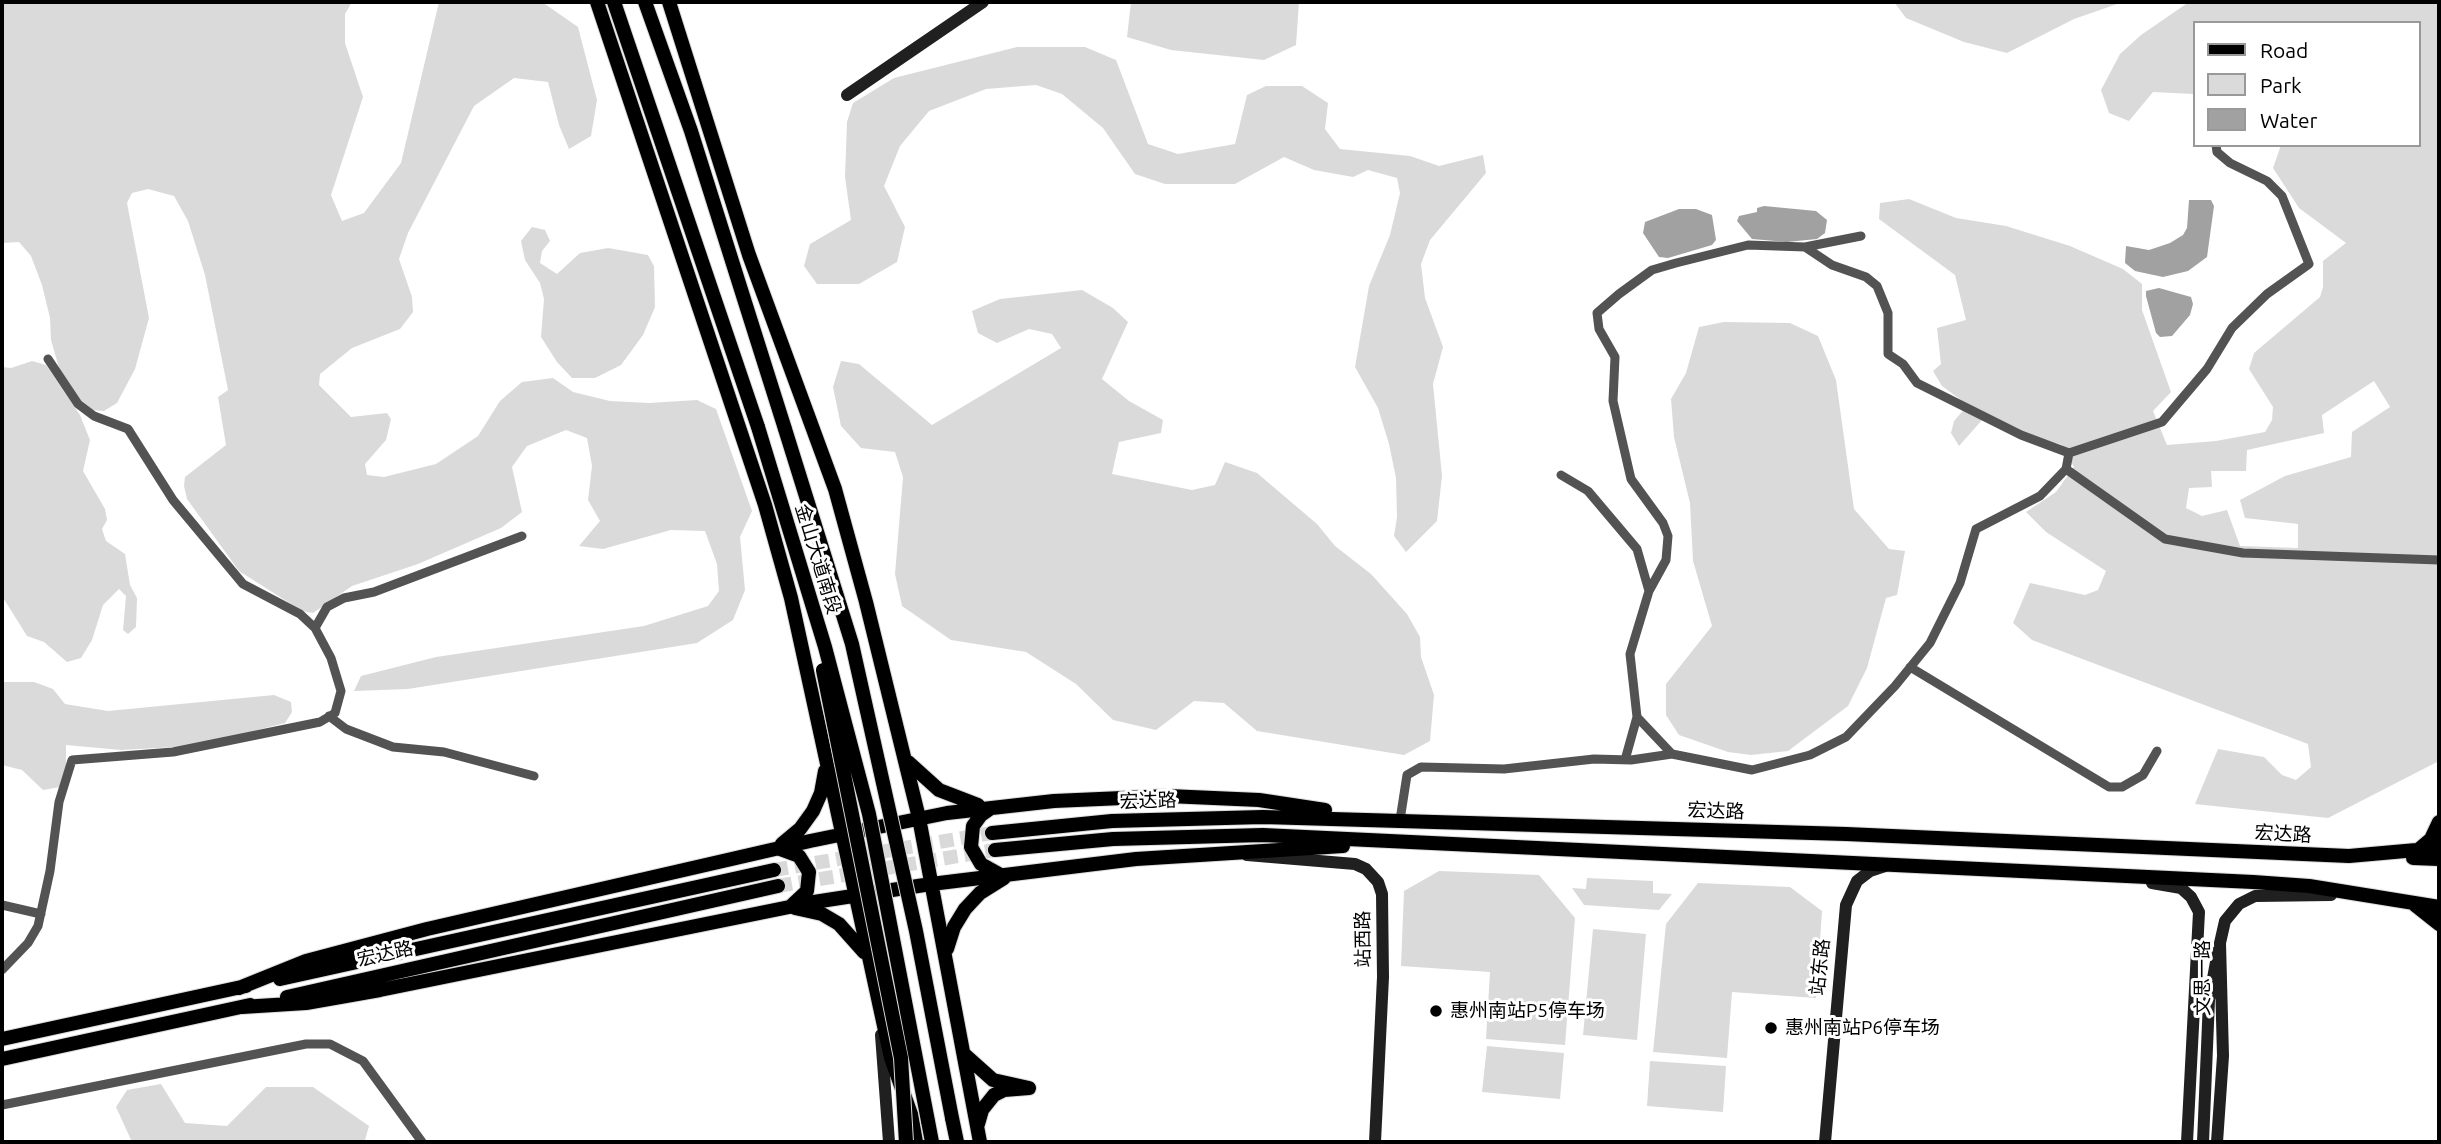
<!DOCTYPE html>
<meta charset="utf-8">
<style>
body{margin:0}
#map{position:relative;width:2441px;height:1144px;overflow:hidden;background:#fff;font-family:Ubuntu,sans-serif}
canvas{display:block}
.frame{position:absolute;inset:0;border:4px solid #000;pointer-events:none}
.legend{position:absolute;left:2193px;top:21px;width:228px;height:126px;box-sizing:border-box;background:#fff;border:2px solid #999;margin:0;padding:9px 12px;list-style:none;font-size:21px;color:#000}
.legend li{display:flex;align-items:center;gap:14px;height:35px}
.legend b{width:35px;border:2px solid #999}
</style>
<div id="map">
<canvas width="2441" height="1144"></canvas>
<div class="frame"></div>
<ul class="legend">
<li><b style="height:9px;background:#000"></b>Road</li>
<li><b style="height:19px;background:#dadada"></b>Park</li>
<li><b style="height:19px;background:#a1a1a1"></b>Water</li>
</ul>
</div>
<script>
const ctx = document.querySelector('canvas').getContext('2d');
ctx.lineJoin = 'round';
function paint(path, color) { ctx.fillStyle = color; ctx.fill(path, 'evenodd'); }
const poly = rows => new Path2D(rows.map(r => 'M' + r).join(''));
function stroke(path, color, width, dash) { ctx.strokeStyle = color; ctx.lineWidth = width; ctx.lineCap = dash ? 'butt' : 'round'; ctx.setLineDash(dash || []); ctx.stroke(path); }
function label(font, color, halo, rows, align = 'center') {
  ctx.font = font + ' Ubuntu,"Noto Sans SC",sans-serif'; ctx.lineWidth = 6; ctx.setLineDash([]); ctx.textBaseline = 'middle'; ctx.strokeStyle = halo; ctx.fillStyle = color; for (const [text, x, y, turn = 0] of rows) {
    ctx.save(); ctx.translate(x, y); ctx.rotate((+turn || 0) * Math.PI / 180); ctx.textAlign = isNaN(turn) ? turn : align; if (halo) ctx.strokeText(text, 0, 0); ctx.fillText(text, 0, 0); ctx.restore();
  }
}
paint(poly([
 [2,2,352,2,345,14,345,43,363,97,331,195,342,221,364,213,401,163,439,2,542,2,578,27,597,100,591,136,569,149,559,125,548,82,514,78,474,106,408,233,399,259,412,297,413,312,400,329,352,348,320,374,319,385,351,417,387,413,391,419,386,440,365,464,367,475,384,477,436,464,478,436,500,401,522,382,553,378,573,392,610,401,649,403,697,400,716,409,752,511,740,537,745,590,733,620,697,643,408,689,354,691,361,676,436,657,644,626,708,606,719,591,717,564,705,531,671,530,603,549,579,546,600,521,588,500,592,466,587,438,566,430,527,446,512,467,522,512,501,528,418,564,352,586,313,613,302,611,239,571,187,499,184,486,185,477,226,445,218,397,228,390,205,275,188,221,174,196,148,189,132,193,127,203,149,318,135,369,117,403,104,411,90,410,77,399,62,378,51,340,50,318,42,285,31,256,19,242,2,243],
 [1131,2,1299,2,1296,45,1264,60,1171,50,1127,37],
 [1894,2,2123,2,2074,19,2007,53,1964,42,1906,18],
 [2189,2,2439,2,2439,761,2328,818,2195,804,2218,749,2264,757,2282,775,2296,780,2311,767,2308,744,2032,640,2013,623,2030,583,2085,595,2098,590,2106,571,2046,532,2026,512,2056,492,2074,467,2062,445,1983,419,1959,446,1951,433,1954,421,1968,405,1942,386,1933,371,1941,364,1937,328,1966,320,1955,275,1879,219,1880,203,1909,199,1956,218,2006,226,2070,246,2123,269,2142,284,2142,310,2171,392,2153,411,2167,445,2216,441,2265,432,2272,420,2273,407,2249,369,2254,353,2320,297,2323,287,2323,261,2346,243,2299,208,2273,168,2281,145,2418,145,2418,23,2194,23,2194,94,2153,92,2129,121,2109,113,2101,90,2120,54,2141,35],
 [2374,381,2390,407,2352,432,2351,457,2285,476,2240,500,2245,518,2298,524,2298,548,2240,546,2227,510,2202,516,2186,508,2189,488,2212,487,2211,471,2246,471,2247,450,2324,433,2322,415],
 [1017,47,1085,47,1116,60,1148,144,1178,154,1235,144,1247,95,1266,86,1302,86,1328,103,1325,129,1340,149,1410,156,1439,166,1483,155,1486,173,1430,240,1421,264,1425,298,1443,347,1433,384,1442,476,1437,521,1406,552,1394,536,1397,517,1396,478,1389,444,1378,408,1355,367,1369,286,1390,235,1400,193,1397,178,1368,170,1353,177,1314,170,1284,157,1235,184,1165,184,1135,174,1103,128,1062,94,1036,85,986,89,929,111,900,146,884,186,905,227,897,262,859,284,817,284,804,266,810,244,851,220,845,177,847,122,853,103,894,78],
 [532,227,545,230,550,241,542,251,540,263,557,274,580,253,608,248,648,255,654,266,655,307,643,335,621,365,595,378,572,378,557,362,541,337,544,299,540,283,525,260,521,241],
 [1082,290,1113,308,1128,322,1102,379,1129,401,1163,420,1161,433,1119,442,1112,474,1192,490,1215,485,1225,462,1257,473,1317,524,1335,546,1371,574,1407,614,1420,637,1421,657,1434,695,1430,741,1404,755,1257,731,1224,703,1194,701,1156,730,1113,720,1076,684,1026,652,951,640,902,606,895,574,903,477,895,452,861,448,841,426,833,387,841,361,859,364,932,425,1061,348,1052,334,1029,329,997,343,978,333,972,311,1000,299],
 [1724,322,1790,323,1818,336,1836,380,1854,509,1889,549,1905,551,1897,595,1886,598,1867,668,1848,706,1788,751,1751,755,1728,752,1679,735,1666,715,1666,684,1712,626,1693,561,1690,503,1674,437,1671,399,1686,373,1699,327],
 [32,361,46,365,80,415,90,440,83,471,105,509,107,520,102,529,106,541,125,554,130,585,137,598,136,627,128,634,123,630,126,596,119,589,103,605,92,640,81,658,67,662,44,642,27,636,2,596,2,367,11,368],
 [2,682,34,682,53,689,65,704,108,711,274,695,291,702,292,712,285,723,194,746,121,750,66,745,66,768,60,787,43,790,22,770,2,765],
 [1439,871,1539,875,1575,918,1565,1045,1486,1039,1490,972,1401,966,1404,891],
 [1587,878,1653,881,1653,893,1672,894,1659,910,1584,905,1572,888,1586,889],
 [1698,883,1790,887,1822,911,1816,998,1732,992,1727,1058,1653,1052,1666,924],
 [1593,929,1646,934,1637,1040,1583,1035],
 [1487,1046,1564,1053,1560,1099,1482,1092],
 [1650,1061,1726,1066,1723,1112,1647,1106],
 [161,1084,185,1123,227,1126,266,1087,313,1087,369,1126,365,1140,360,1142,132,1142,116,1107,127,1090]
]), '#dadada');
paint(poly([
 [2189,200,2211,200,2214,206,2207,257,2188,271,2163,277,2135,271,2125,263,2126,246,2149,250,2170,243,2183,235,2187,228],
 [1764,206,1816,211,1827,220,1825,233,1817,239,1787,242,1752,239,1737,221,1739,216,1757,212,1757,208],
 [1679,209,1696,209,1712,215,1716,240,1712,245,1668,258,1659,257,1643,233,1645,222],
 [2159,288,2191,297,2193,304,2190,315,2172,336,2160,337,2156,333,2146,296,2146,291]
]), '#a1a1a1');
stroke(poly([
 [774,870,992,833],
 [778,886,995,850]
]), '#d9d9d9', 14, [14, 7]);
const primary = poly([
 [597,2,765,505,791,598,891,1058,911,1114,916,1142],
 [614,2,758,427],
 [645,2,691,131,785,429],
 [669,2,749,255,835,489,866,602,919,818,980,1142],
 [908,762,939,790,978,805],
 [991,808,981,815,973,826,971,847,981,864,999,874],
 [992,833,1112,821,1263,817,1846,834,2349,856,2439,848],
 [782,844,800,829,813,811,821,793,825,771],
 [780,849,799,856,809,872,807,891,791,906],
 [995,850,1113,839,1263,835,2253,882,2309,886,2439,907],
 [2418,850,2431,839,2439,822],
 [2413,858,2439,859],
 [2415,905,2439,924],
 [795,908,822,914,839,924,864,952],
 [947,949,954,927,965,909,980,893,1004,878],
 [280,979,774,870],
 [239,988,306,961,427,929,810,841,947,813,1054,801,1168,796,1259,800,1325,810],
 [287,997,778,886],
 [242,1007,306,1003,380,990,814,902,931,884,1136,859,1343,846],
 [2,1039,246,986],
 [965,1055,993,1080,1029,1088,1004,1090,994,1095,982,1110,978,1124],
 [2,1059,250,1005],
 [952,1118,957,1142],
 [928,1121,932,1142]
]);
stroke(primary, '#dbdbdb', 16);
stroke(poly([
 [1805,247,1861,236],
 [2066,469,2165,539,2243,553,2439,560],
 [1561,475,1588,491,1637,549,1649,591,1630,654,1637,717,1625,760],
 [1649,591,1666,560,1668,536,1663,523,1631,479,1613,401,1615,357,1599,329,1597,313,1619,294,1652,270,1676,263,1748,245,1805,247,1832,265,1866,277,1877,286,1888,313,1888,354,1903,364,1917,383,2021,435,2069,453,2162,422,2207,369,2232,328,2267,294,2309,264,2282,196,2267,181,2230,163,2217,152,2216,145],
 [315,628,327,607,344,598,374,592,522,536],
 [1910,667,2109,787,2122,787,2143,775,2157,751],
 [329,716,346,729,393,747,444,752,534,776],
 [1637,717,1672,754],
 [1400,820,1407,775,1421,767,1504,769,1594,759,1631,760,1672,754,1752,770,1810,755,1846,737,1895,686,1930,643,1960,583,1976,529,2040,496,2066,469,2069,453],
 [2,905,41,914],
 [2,970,28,943,38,926,50,871,59,802,72,760,173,752,320,722,335,713,341,691,331,658,315,628,300,614,243,584,173,500,128,429,94,416,78,404,48,359],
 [2,1105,306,1044,330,1044,363,1061,422,1142]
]), '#535353', 9);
stroke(poly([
 [847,95,983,2],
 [1247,855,1355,864,1366,869,1378,882,1382,894,1383,977,1375,1142],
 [2152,883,2181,888,2191,897,2199,912,2187,1142],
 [881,1035,889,1142],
 [1825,1142,1846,905,1857,881,1870,871,1885,866],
 [2203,1142,2209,1000,2218,951],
 [2217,1142,2223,1056,2220,943,2225,921,2239,904,2255,896,2331,895]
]), '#202020', 12);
stroke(primary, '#000', 14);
const primaryBridge = poly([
 [758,427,825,647,869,814,928,1121],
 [785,429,852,644,916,931,952,1118],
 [823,670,901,1058,906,1142]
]);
stroke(primaryBridge, '#dbdbdb', 16, []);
stroke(primaryBridge, '#000', 14);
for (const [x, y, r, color] of [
 [1436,1011,7,"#000"],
 [1771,1028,7,"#000"]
]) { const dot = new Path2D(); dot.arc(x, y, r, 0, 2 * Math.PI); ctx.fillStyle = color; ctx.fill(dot); stroke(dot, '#fff', 2.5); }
label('19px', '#000', '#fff', [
 ["金山大道南段",818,559,73],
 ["宏达路",1148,801,-2],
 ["宏达路",1716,811,2],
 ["宏达路",2283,834,3],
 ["站西路",1363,939,-91],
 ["宏达路",385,954,-13],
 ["站东路",1820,967,-84],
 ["文思一路",2203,978,-90]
]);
label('19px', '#000', '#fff', [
 ["惠州南站P5停车场",1450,1011],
 ["惠州南站P6停车场",1785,1028]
], 'left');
</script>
